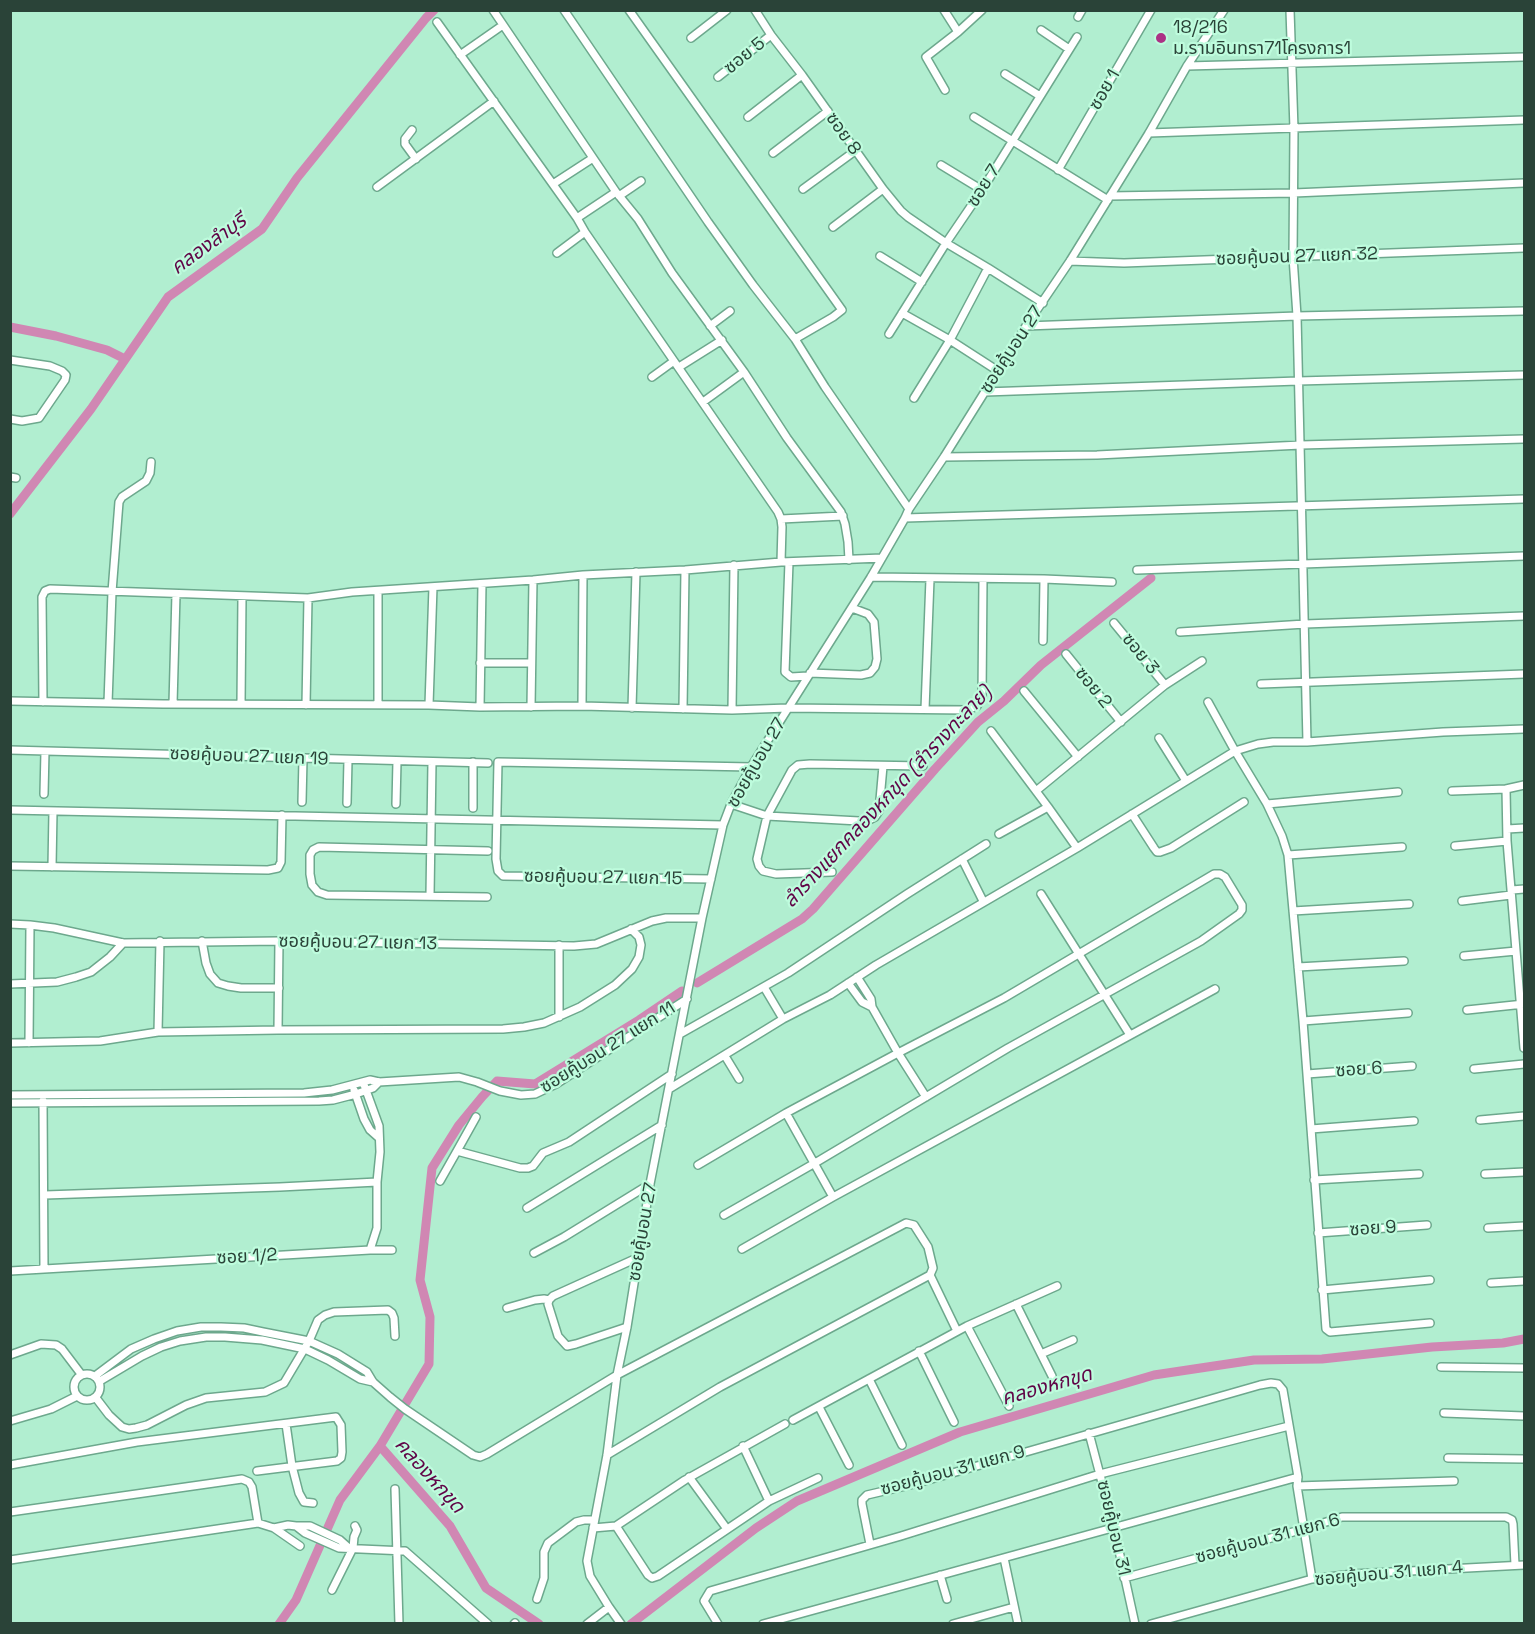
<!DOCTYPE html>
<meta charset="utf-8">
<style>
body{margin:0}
#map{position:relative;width:1535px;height:1634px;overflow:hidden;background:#b1eed0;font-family:"Space Grotesk",sans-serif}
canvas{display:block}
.frame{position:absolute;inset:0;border:12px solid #2a4338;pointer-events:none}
</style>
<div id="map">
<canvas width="1535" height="1634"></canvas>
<div class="frame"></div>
</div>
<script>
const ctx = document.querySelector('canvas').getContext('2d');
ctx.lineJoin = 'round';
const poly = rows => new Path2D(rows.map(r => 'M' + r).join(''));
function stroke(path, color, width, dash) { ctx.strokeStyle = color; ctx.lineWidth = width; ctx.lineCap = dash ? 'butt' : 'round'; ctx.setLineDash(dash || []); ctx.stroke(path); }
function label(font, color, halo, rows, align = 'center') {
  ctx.font = font + ' "Space Grotesk","Noto Sans Thai",sans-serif'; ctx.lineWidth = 4.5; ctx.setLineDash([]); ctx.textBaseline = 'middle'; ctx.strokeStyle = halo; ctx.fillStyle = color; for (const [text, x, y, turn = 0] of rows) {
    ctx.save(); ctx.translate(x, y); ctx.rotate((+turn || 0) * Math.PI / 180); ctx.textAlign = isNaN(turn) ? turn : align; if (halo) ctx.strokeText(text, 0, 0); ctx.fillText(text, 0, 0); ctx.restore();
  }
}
stroke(poly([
 [10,327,56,336,107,350,125,359],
 [10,514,91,409,168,297,262,229,297,178,426,18,434,10],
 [697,983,802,919,813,909,935,769,978,722,1004,701,1041,665,1151,578],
 [380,1446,429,1364,430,1317,420,1280,432,1168,459,1125,482,1097,497,1081,535,1084,639,1020,682,991],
 [279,1624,296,1600,340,1500,380,1446,450,1526,486,1588,539,1624],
 [631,1624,756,1528,797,1501,960,1432,1154,1375,1254,1360,1322,1359,1432,1347,1503,1343,1524,1339]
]), '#d087b3', 9);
const street = poly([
 [493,10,616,192,638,219,672,273,744,372,787,438,841,512,845,524,848,542,849,560],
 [564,10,708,222,753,285,795,339,825,387,909,509],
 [629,10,842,310,833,317,795,339],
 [755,10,771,35,802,75,883,189,901,211,908,217,946,243,988,268,1043,303],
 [944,10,958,32],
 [1290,10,1294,129,1293,257,1297,316,1307,742],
 [1078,17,1082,10],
 [437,22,577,218,585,232,778,512,781,519,782,527,781,562],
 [1041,30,1069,49],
 [691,38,727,10],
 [460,55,503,25],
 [1187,66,1524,57],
 [1005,74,1040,96],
 [718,77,771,35],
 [945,90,926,57,958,32,982,10],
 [748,117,802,75],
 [974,117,1108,200],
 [412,130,405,139,405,144,416,159],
 [1149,133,1524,120],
 [773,153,828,111],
 [941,165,982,190],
 [1058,170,1151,10],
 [553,184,593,158],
 [377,187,494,101],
 [803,189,855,151],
 [619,196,641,181],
 [1110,196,1294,193,1524,183],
 [577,218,616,192],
 [833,227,883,189],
 [557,253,585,232],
 [880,256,922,282],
 [1070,261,1124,263,1524,248],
 [902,313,950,340,998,371],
 [710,326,730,311],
 [1026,326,1297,316,1524,311],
 [889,334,946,243,982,190,1077,37],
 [10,360,50,366,62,371,66,375,65,380,39,418,22,421,10,419],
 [679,367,722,340],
 [652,377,674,361],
 [985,392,1298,381,1524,375],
 [914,398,950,340,988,268],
 [703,402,744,372],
 [944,457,1097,455,1301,445,1524,439],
 [10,477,16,478],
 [905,518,1524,499],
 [781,519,843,516],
 [789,562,785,672,791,677,808,676],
 [1137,570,1524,556],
 [871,577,1044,579,1112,582],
 [1114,623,1165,685],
 [1180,632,1305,624,1524,616],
 [1043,641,1044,579],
 [1066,654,1121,722],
 [480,663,531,663],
 [810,673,861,675,870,673,875,667,877,659,874,622,868,614,852,608],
 [1261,684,1524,674],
 [1024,691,1078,757],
 [10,701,163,704,429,705,480,707,582,706,732,710,788,708,967,710,977,706,982,697,983,579],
 [43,702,42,597,45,591,50,589,308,598,352,592,533,580,583,575,685,570,781,562,882,558],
 [1208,702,1235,751,1267,804,1282,836,1288,855,1303,1021,1326,1329,1330,1332,1430,1323],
 [108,703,112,592,119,502,122,497,146,481,150,473,151,462],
 [173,704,176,594],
 [241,704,242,597],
 [306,705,308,598],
 [378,705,378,591],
 [429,705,433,587],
 [582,706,583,575],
 [480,707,482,584],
 [531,707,533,580],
 [632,708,636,572],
 [683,709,685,570],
 [925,709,930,579],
 [732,710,734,565],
 [991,731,1048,807,1077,848],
 [1159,738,1186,781],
 [10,750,488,763],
 [1524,785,1506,789,1507,841,1524,1048],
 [1036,791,1165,685,1202,661],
 [1452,791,1506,789],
 [44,794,45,751],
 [302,802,303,759],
 [347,803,348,760],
 [396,804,397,761],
 [731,804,767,816,859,821,869,820,875,817,879,811,883,766],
 [1267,804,1398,792],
 [473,808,473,762],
 [10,810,723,825],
 [1132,814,1154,848,1157,852,1160,852,1171,848,1244,802],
 [1507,829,1524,828],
 [999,834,1048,807],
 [1455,846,1507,841],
 [1288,855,1402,847],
 [962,859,983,901],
 [10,866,268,870,278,868,281,862,282,815],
 [52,867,53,811],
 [832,872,776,874,763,871,759,866,757,859,767,816,792,770,798,765,810,764,923,766],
 [711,879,503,876,498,871,496,859,498,762,751,767],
 [1512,890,1524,889],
 [1041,894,1130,1035],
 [430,896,432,762],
 [487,897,327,895,318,892,312,885,310,874,310,855,313,850,319,847,488,851],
 [1462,901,1511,895],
 [1293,911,1409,904],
 [10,924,30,925,54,928,123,943,279,941,574,946,596,944,652,921,666,918,702,918],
 [202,941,206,963,210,974,218,983,228,986,241,988,279,988],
 [559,945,559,1017],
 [1464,956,1516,951],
 [1298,967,1404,961],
 [857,977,871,999,872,1007,898,1053,926,1097],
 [848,983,862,1002,872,1007],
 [10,984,57,982,76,977,91,972,110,957,123,943],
 [764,987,783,1019],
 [1467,1010,1524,1004],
 [1303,1021,1408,1013],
 [278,1030,279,941],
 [158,1032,160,941],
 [680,1034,788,973,907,894,986,844],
 [10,1043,100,1041,158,1032,278,1030,503,1029,524,1027,544,1023,580,1007,615,985,632,969,639,957,641,945,639,937,631,929],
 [29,1043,30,925],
 [725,1056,739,1079],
 [1474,1069,1524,1064],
 [1307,1074,1412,1066],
 [669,1089,783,1019,830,995,876,965,1077,848,1235,751,1258,744,1273,742,1307,742,1443,732,1524,729],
 [354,1090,364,1119,370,1130,379,1138],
 [10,1095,304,1093,332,1090,370,1080,379,1082,459,1077,477,1082,500,1091,521,1095,535,1094,556,1084,687,999],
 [43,1101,44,1269],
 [10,1103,319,1101,333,1100,356,1094,373,1088,379,1082],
 [786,1113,833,1197],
 [476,1117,457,1151,520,1168,528,1168,533,1166,543,1153,569,1142,672,1074],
 [1480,1120,1524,1116],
 [1311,1129,1414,1121],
 [698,1165,786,1113,898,1053,1004,998,1214,874,1220,874,1225,877,1242,905,1242,910,1239,914,1201,941,1008,1048,815,1163,724,1215],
 [1485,1174,1524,1172],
 [1314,1180,1419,1174],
 [440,1181,457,1151],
 [45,1195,280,1187,377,1182],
 [527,1208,662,1125],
 [1488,1228,1524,1226],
 [1318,1233,1427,1225],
 [742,1249,833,1197,1215,989],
 [370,1250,392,1250],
 [534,1253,564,1237,650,1184],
 [10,1271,370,1250,377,1228,377,1182,380,1152,379,1126,363,1082],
 [1491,1283,1524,1281],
 [1322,1290,1430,1280],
 [1016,1304,1052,1376],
 [507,1308,535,1300,544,1299,549,1300],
 [967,1326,1009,1406],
 [627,1327,576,1344,567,1346,558,1336,548,1304,549,1300,553,1296,637,1258],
 [919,1351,954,1422],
 [1041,1354,1073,1340],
 [10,1355,41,1344,56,1345,62,1349,81,1374],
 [1441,1367,1524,1368],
 '74 1387a13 13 0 1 1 26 0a13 13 0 1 1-26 0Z',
 [95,1376,131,1349,154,1339,177,1331,201,1327,221,1327,244,1328,263,1332,309,1341,338,1354,367,1372,373,1382,390,1397,405,1409,473,1455,480,1457,487,1454,617,1375,906,1223,914,1225,928,1247,933,1268,930,1275,957,1331],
 [869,1379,902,1445],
 [100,1381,142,1356,161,1347,180,1341,206,1337,225,1337,262,1340,305,1349,328,1360,360,1379,373,1382],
 [96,1398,109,1415,122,1427,129,1429,136,1428,147,1425,186,1405,206,1398,265,1392,284,1383,309,1341,318,1320,325,1315,334,1312,388,1310,392,1313,394,1318,395,1336],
 [819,1407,849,1465],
 [1444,1413,1524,1416],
 [793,1420,967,1326,1057,1286],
 [10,1421,51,1409,77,1396],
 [286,1424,292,1466,299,1493,304,1502,313,1503],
 [1089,1433,1114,1528,1135,1624],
 [743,1446,769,1501],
 [607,1455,720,1387,930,1275],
 [1448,1458,1524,1459],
 [10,1465,137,1442,336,1417,341,1425,342,1452,341,1458,337,1461,257,1471],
 [689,1477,727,1529],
 [1297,1486,1454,1481],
 [395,1489,399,1624],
 [10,1512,242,1479,249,1482,252,1487,258,1523],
 [296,1526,310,1526,340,1540,349,1548],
 [616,1526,648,1575,652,1578,658,1576,769,1501,818,1478],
 [274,1528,300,1546],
 [593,1528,616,1526,685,1480,785,1424],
 [870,1544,862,1504,862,1500,867,1495,914,1484,1260,1385,1271,1383,1278,1384,1283,1390,1298,1477,1297,1486,1312,1579],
 [1004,1558,1018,1624],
 [10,1560,258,1523,274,1528,288,1525,296,1526,305,1533,339,1548,405,1551,488,1624],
 [940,1575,947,1599],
 [1124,1578,1304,1529,1342,1517,1506,1517,1512,1520,1513,1524,1515,1565],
 [332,1590,353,1548,354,1537,357,1530,355,1526],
 [537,1599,544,1578,544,1552,548,1543,576,1522,584,1520,594,1520],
 [514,1624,515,1623],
 [587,1624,609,1607],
 [621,1624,609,1607,590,1576,587,1561,607,1455,617,1375,627,1327,650,1184,702,918,723,825,731,804,751,767,871,577,905,518,909,509,944,457,1026,326,1070,261,1149,133,1187,66,1224,10],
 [718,1624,704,1601,710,1591,901,1536,1100,1474,1289,1426],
 [763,1624,1298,1477],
 [953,1624,1014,1607],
 [1151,1624,1312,1579,1353,1574,1524,1565]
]);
stroke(street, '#6da88d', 10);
stroke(street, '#fff', 7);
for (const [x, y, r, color] of [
 [1161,38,6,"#ac3185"]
]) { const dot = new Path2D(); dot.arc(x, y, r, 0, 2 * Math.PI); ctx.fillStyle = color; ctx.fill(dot); stroke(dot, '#befcdd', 2); }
label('18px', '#2a4338', '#befcdd', [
 ["18/216",1173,28],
 ["ม.รามอินทรา71โครงการ1",1173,49]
], 'left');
label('18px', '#2a4338', '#befcdd', [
 ["ซอย 5",745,56,-39],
 ["ซอย 1",1105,90,-60],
 ["ซอย 8",843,134,55],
 ["ซอย 7",984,186,-58],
 ["ซอยคู้บอน 27 แยก 32",1297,257,-2],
 ["ซอยคู้บอน 27",1012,350,-57],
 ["ซอย 3",1140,654,51],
 ["ซอย 2",1093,688,51],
 ["ซอยคู้บอน 27 แยก 19",249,757,2],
 ["ซอยคู้บอน 27",757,763,-60],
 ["ซอยคู้บอน 27 แยก 15",603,878,1],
 ["ซอยคู้บอน 27 แยก 13",358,943,1],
 ["ซอยคู้บอน 27 แยก 11",608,1048,-32],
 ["ซอย 6",1359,1070,-4],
 ["ซอย 9",1373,1229,-4],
 ["ซอยคู้บอน 27",643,1232,-80],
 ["ซอย 1/2",247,1257,-3],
 ["ซอยคู้บอน 31 แยก 9",953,1471,-15],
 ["ซอยคู้บอน 31",1113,1528,77],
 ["ซอยคู้บอน 31 แยก 6",1268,1539,-15],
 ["ซอยคู้บอน 31 แยก 4",1389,1574,-5]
]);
label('italic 20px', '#600547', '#befcdd', [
 ["คลองลำบุรี",209,245,-36],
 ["ลำรางแยกคลองหกขุด (ลำรางทะลาย)",888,797,-47],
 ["คลองหกขุด",1047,1387,-16],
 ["คลองหกขุด",429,1476,48]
]);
</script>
